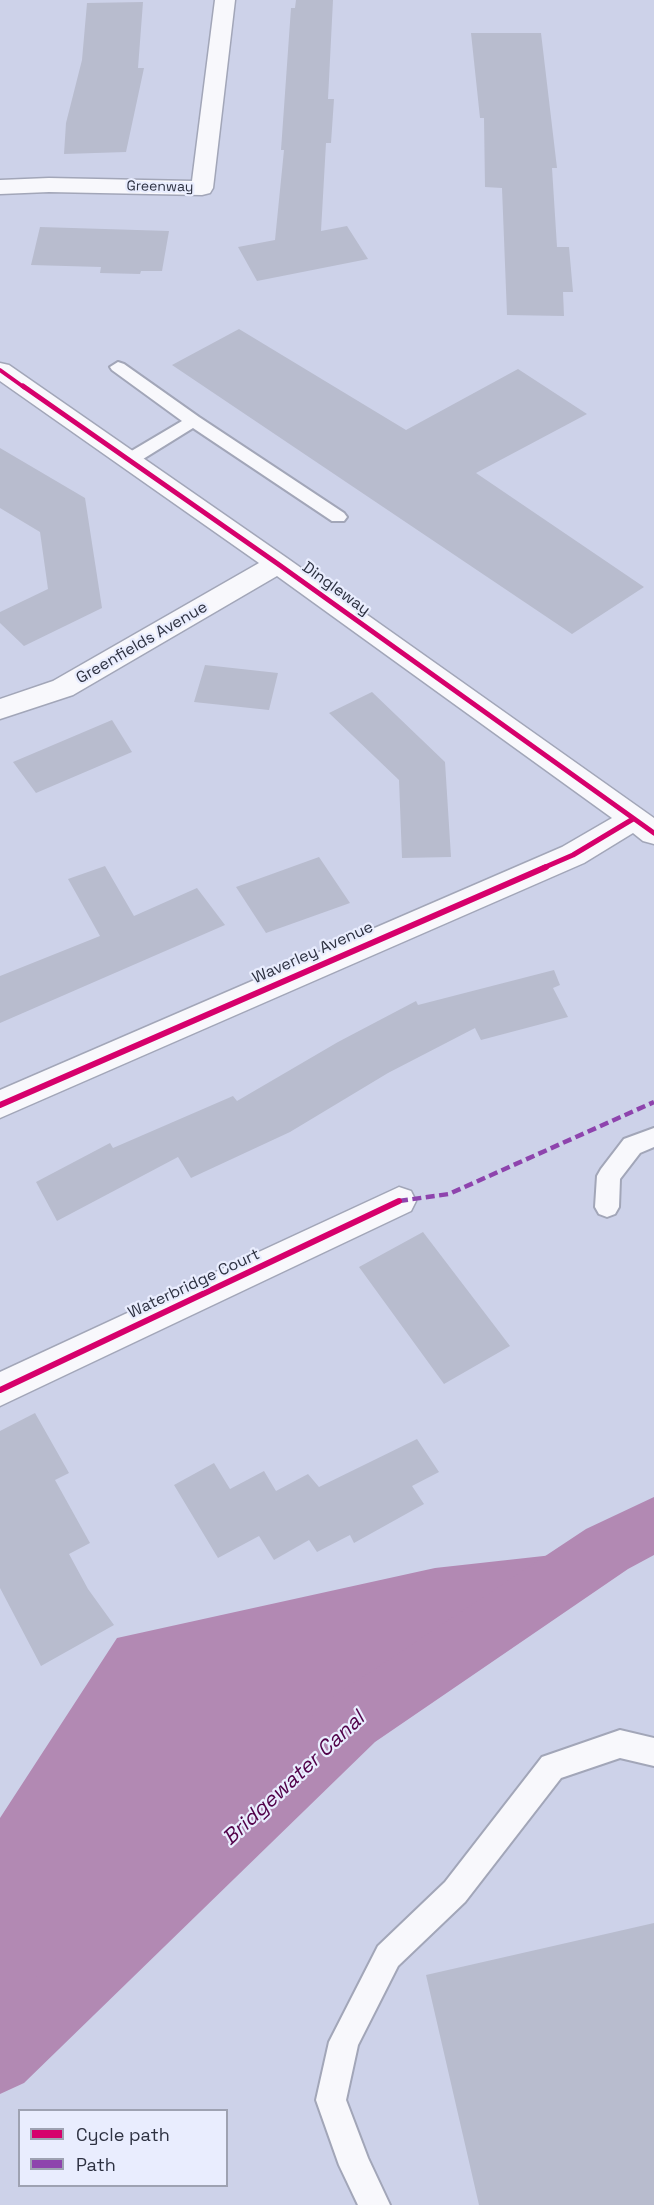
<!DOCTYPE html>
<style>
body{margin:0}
#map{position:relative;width:654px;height:2205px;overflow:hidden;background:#cdd2e9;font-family:"Space Grotesk",sans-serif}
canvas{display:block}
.legend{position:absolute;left:18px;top:2109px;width:210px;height:78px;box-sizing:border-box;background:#e9edfe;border:2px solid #9ea2b2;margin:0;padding:8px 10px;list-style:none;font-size:18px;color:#2d3141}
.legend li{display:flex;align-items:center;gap:12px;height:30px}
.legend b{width:30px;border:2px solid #9ea2b2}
</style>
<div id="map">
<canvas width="654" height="2205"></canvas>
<ul class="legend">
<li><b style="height:8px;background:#d6006c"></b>Cycle path</li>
<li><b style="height:8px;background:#8e44ad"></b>Path</li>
</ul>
</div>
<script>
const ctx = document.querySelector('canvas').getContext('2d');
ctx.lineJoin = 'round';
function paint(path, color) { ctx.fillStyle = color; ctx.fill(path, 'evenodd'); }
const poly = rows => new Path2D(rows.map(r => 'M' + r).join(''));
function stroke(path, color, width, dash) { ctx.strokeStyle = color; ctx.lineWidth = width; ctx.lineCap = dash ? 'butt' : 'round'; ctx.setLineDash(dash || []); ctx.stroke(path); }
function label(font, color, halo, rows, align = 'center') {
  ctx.font = font + ' "Space Grotesk",sans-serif'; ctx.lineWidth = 4.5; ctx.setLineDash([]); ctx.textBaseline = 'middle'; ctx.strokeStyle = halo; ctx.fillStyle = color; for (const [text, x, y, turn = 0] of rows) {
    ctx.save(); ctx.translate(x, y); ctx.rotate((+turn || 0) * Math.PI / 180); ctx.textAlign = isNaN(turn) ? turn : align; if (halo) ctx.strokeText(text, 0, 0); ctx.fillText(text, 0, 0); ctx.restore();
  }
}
paint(poly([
 [607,1549,353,1720,0,2059,0,1818,117,1638,435,1568]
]), '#b289b3');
paint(poly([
 [654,1497,654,1555,628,1569,375,1742,24,2083,0,2094,0,2011,331,1698,586,1529,654,1497]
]), '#b289b3');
paint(poly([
 [296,0,333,0,328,99,334,99,331,143,326,143,321,231,347,226,368,259,257,281,238,247,275,240,284,150,281,150,291,8,295,8],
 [143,2,138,68,144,68,126,152,64,154,66,123,82,60,87,3],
 [471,33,541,33,557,168,552,168,557,247,569,247,573,292,563,292,564,316,507,315,502,188,485,187,484,118,480,118],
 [40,227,169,231,162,271,141,271,140,274,100,273,101,267,31,265],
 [239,329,406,430,518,369,587,414,476,473,644,587,572,634,172,365],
 [0,448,85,498,102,608,24,646,0,623,0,612,48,589,40,532,0,508],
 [205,665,278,673,269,710,194,702],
 [372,692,445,762,451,857,402,858,399,780,329,713],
 [112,720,132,752,36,793,13,762],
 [319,857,350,903,266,933,236,887],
 [105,866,134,916,197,888,225,925,0,1023,0,976,100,936,68,879],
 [554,970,560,985,553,988,568,1017,481,1040,475,1028,388,1073,290,1132,191,1178,178,1157,57,1221,36,1182,110,1143,113,1148,233,1096,237,1101,338,1042,416,1001,418,1005],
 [423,1232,510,1346,444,1384,359,1267],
 [35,1413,69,1473,55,1480,90,1543,69,1554,88,1589,114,1625,41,1666,0,1588,0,1431],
 [417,1439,439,1472,412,1486,424,1504,354,1543,350,1535,317,1552,309,1540,274,1560,259,1536,218,1558,174,1485,214,1463,230,1489,264,1471,276,1491,308,1474,319,1487],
 [654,1923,654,2205,479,2205,426,1975]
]), '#b8bcce');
const lane = poly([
 [118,362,124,364,199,417,344,513,347,517,344,521,332,521,193,428,135,464,123,464,120,460,123,456,182,421,112,370,110,367,118,362],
 [654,1128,654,1147,640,1153,620,1179,619,1207,615,1214,607,1217,599,1214,595,1207,597,1176,601,1169,624,1139,654,1128],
 [620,1730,654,1738,654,1766,620,1758,561,1778,465,1902,398,1966,358,2045,346,2100,368,2158,390,2205,358,2205,339,2165,316,2100,329,2042,378,1946,445,1882,542,1757,620,1730]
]);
const street = poly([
 [215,0,235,0,213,188,210,193,202,195,49,192,0,194,0,180,49,178,192,181,215,0],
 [0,363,9,365,287,558,654,818,654,844,643,841,633,833,584,863,0,1118,0,1090,562,847,612,818,277,576,73,695,0,719,0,699,53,681,259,563,0,381,0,363],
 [399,1187,411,1191,416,1201,411,1211,0,1406,0,1372,399,1187]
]);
stroke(lane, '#a2a6b8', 4);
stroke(street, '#a2a6b8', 3);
paint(lane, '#f8f8fc');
paint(street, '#f8f8fc');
stroke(poly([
 [399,1201,449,1194,654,1102]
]), '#8e44ad', 4.5, [9, 4.5]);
stroke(poly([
 [0,370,25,388]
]), '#d6006c', 4);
stroke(poly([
 [23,386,278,564,654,833],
 [543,868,573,855,633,819]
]), '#d6006c', 5);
stroke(poly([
 [0,1105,546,867],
 [0,1390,399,1201]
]), '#d6006c', 6);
label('14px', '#2d3141', '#e9edfe', [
 ["Greenway",160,187,1]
]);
label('16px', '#2d3141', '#e9edfe', [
 ["Dingleway",336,589,36],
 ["Greenfields Avenue",142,643,-30],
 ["Waverley Avenue",313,953,-24],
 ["Waterbridge Court",194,1284,-25]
]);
label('italic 21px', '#520249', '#e9edfe', [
 ["Bridgewater Canal",294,1779,-43]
]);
</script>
